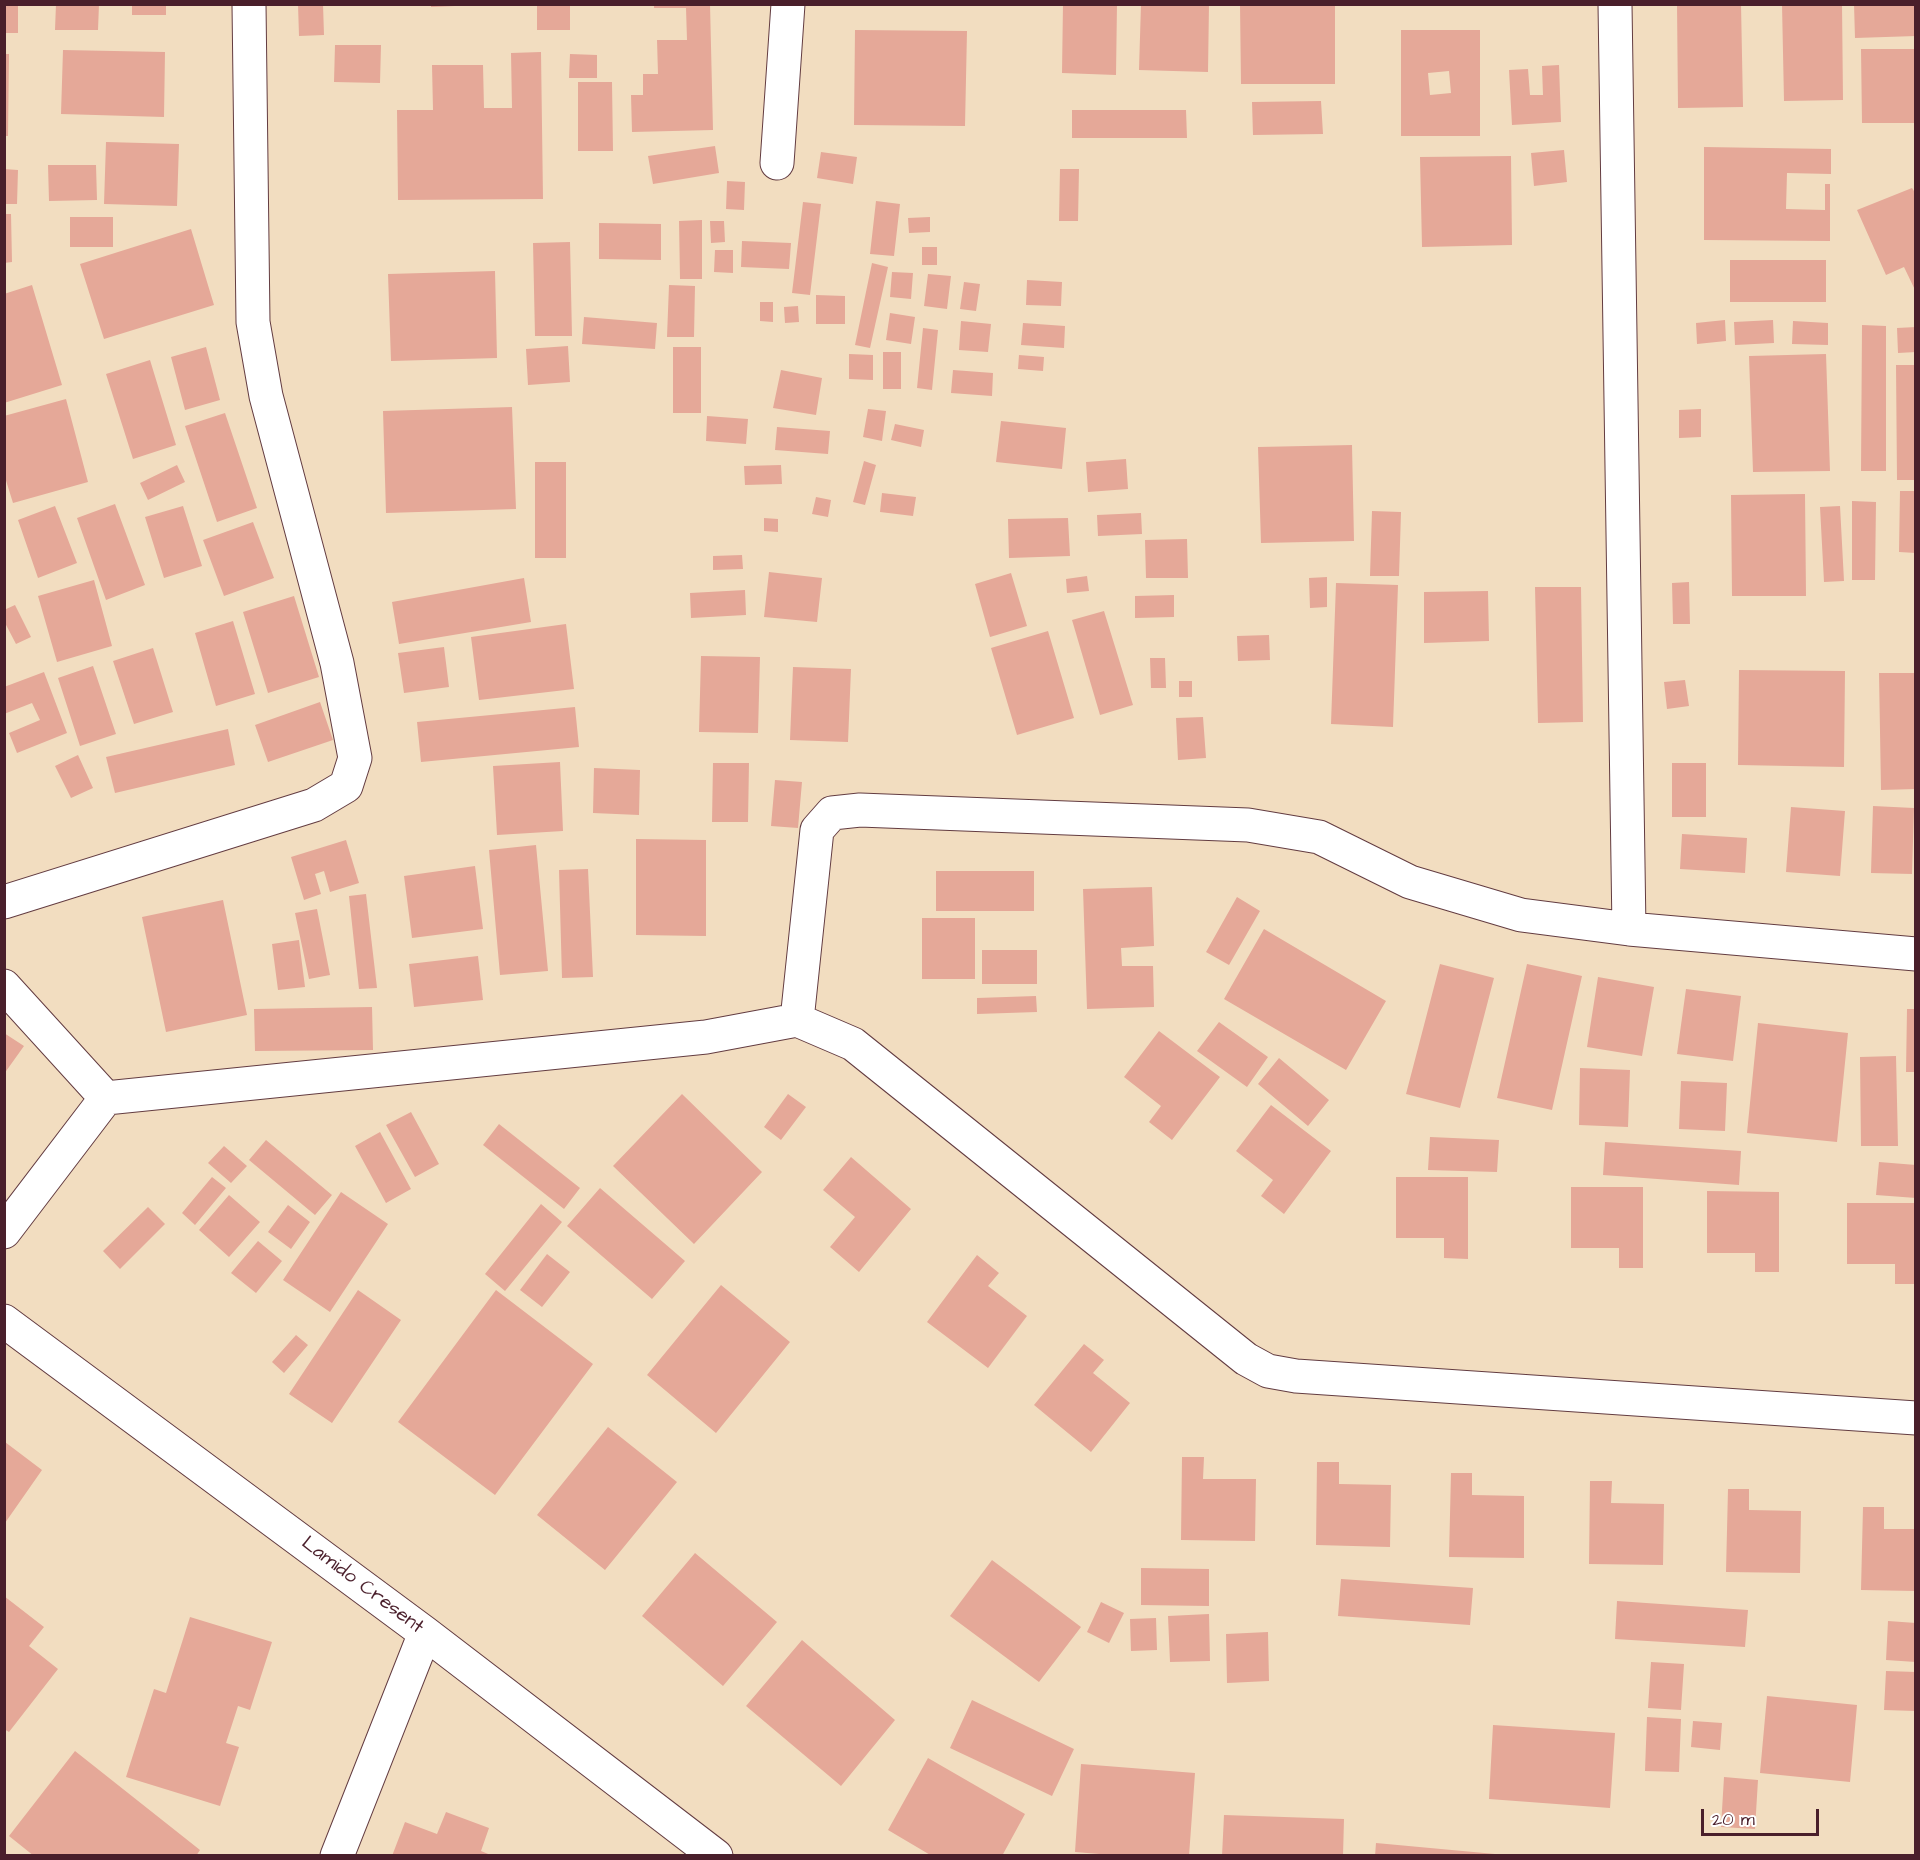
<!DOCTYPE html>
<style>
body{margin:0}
#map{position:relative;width:1920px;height:1860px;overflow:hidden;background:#f2ddc0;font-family:"Architects Daughter",sans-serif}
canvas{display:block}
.frame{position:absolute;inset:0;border:6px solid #4a1f2b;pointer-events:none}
.scale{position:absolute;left:1701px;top:1809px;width:118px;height:27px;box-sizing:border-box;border:3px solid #4a1f2b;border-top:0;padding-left:8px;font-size:18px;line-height:21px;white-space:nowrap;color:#4a1f2b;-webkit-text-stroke:4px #fff;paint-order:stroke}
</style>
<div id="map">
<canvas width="1920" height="1860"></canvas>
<div class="frame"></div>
<div class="scale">20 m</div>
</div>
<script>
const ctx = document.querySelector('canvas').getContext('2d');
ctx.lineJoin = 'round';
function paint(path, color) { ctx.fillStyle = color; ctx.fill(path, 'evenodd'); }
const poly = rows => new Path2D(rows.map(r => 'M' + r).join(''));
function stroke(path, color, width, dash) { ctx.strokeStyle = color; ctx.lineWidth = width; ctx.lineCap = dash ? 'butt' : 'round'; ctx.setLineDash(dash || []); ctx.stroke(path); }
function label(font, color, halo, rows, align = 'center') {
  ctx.font = font + ' "Architects Daughter",sans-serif'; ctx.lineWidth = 4.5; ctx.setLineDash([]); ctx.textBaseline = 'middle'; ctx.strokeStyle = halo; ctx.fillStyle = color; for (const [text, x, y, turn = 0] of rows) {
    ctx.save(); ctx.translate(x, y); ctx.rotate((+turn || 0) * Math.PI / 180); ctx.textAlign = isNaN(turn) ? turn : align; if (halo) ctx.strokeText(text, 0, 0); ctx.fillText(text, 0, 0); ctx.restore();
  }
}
paint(poly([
 [4,4,18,4,18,33,4,33],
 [56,4,99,4,98,30,55,30],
 [132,4,166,4,166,15,132,15],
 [298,4,323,4,324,35,299,36],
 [431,4,455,4,455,6,431,7],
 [537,4,570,4,570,30,537,30],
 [654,4,710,4,713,130,632,132,631,95,643,95,643,74,658,74,657,40,687,40,686,8,654,8],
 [1063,4,1117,4,1116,75,1062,73],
 [1141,4,1209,4,1208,72,1139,70],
 [1240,4,1335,4,1335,84,1241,84],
 [1677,4,1741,4,1743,107,1678,108],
 [1782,4,1842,4,1843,100,1784,101],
 [1854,4,1916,4,1916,36,1855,38],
 [855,30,967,31,965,126,854,125],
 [1401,30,1480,30,1480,136,1401,136],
 [1449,71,1451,93,1430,95,1428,73],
 [335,45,381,45,380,83,334,82],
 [1861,49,1916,49,1916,123,1862,123],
 [63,50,165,52,164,117,61,114],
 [541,52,543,199,398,200,397,110,433,110,432,65,483,65,484,108,512,108,511,53],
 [4,54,9,54,8,136,4,136],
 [570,54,597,55,597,78,569,78],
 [1559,65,1561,122,1512,125,1509,70,1528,69,1530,95,1543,95,1542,66],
 [578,82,612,82,613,151,578,151],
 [1321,101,1323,134,1253,135,1252,102],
 [1072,110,1186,110,1187,138,1072,138],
 [106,142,179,144,177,206,104,204],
 [715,146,719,173,653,184,648,156],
 [1704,147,1831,149,1831,174,1787,173,1786,209,1825,210,1825,184,1830,184,1830,241,1704,240],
 [1564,150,1567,182,1534,186,1531,153],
 [821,152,857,157,853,184,817,178],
 [1511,156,1512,245,1422,247,1420,157],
 [48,165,96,165,97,200,49,201],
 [4,169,18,170,17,204,4,204],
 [1060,169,1079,169,1078,221,1059,221],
 [727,181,745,182,744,210,726,209],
 [1912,188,1916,194,1916,292,1904,267,1886,275,1857,210],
 [876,201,900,204,894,256,870,254],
 [803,202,821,204,810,295,792,293],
 [4,214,11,214,12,262,4,263],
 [70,217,113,217,113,247,70,247],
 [930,217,930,232,909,233,908,218],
 [702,220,702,279,680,279,679,221],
 [710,221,724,221,725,242,711,243],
 [599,223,661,224,661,260,599,259],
 [191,229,214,305,104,339,80,264],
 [742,241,791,243,789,269,741,267],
 [570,242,572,336,535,336,533,243],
 [922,247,937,247,937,265,922,265],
 [715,250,733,250,733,273,714,272],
 [1730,260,1826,260,1826,302,1730,302],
 [872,263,888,267,870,348,855,345],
 [495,271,497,358,391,361,388,274],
 [892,272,913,273,911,299,890,297],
 [928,274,951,276,947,309,924,306],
 [1027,280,1062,282,1061,306,1026,305],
 [964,282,980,284,976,311,960,309],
 [32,285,62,385,4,403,4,294],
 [669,285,695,286,694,337,667,337],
 [816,295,845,296,845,324,816,324],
 [760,302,773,302,773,322,760,321],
 [798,306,799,322,785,323,784,307],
 [890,313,915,317,911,344,886,340],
 [584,317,657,323,655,349,582,344],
 [1725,320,1726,341,1697,344,1696,323],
 [1773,320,1774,343,1735,345,1734,322],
 [961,321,991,324,988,352,959,350],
 [1793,321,1828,323,1828,345,1792,344],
 [1023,323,1065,326,1064,348,1021,345],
 [1862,325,1886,326,1886,471,1861,471],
 [1916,327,1916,352,1898,353,1897,328],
 [923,328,938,330,932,390,917,388],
 [568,346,570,382,528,385,526,349],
 [206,347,220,400,185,410,171,357],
 [673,347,701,347,701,413,673,413],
 [883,352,901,352,901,389,883,389],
 [849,354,873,355,873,380,849,379],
 [1826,354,1830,471,1753,472,1749,356],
 [1019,355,1044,357,1043,371,1018,369],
 [150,360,176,445,133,459,106,374],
 [1896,365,1916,365,1916,480,1897,480],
 [781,370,822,378,816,415,773,408],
 [953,370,993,373,992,396,951,393],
 [66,399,88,482,13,503,4,474,4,416],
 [512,407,516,509,386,513,383,411],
 [868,409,886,411,882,441,863,437],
 [1701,409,1701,437,1679,438,1679,410],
 [225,413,257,508,217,522,185,426],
 [707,416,748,419,746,444,706,441],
 [1001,421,1066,428,1062,469,996,462],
 [895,424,924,430,921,447,891,440],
 [777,427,830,431,828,454,775,450],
 [1352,445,1354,541,1261,543,1258,447],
 [1126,459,1128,489,1088,492,1086,462],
 [864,461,876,465,865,505,853,502],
 [535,462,566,462,566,558,535,558],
 [177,465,185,482,148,500,140,483],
 [781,465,782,484,745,485,744,466],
 [1900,491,1916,491,1916,553,1899,552],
 [882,493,916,497,913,516,880,512],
 [1805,494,1806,596,1732,596,1731,495],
 [816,497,831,500,828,517,812,514],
 [1852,501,1876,502,1875,580,1852,580],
 [115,504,145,585,106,600,77,518],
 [55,506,77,563,38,578,18,520],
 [183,506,202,566,164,578,145,517],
 [1840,506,1844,581,1824,582,1820,507],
 [1372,511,1401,512,1399,576,1370,576],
 [1141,513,1142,534,1098,536,1097,515],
 [764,518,778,519,778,532,764,531],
 [1068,518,1070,556,1009,558,1008,519],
 [253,522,274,578,224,596,203,540],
 [1187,539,1188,578,1146,578,1145,540],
 [742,555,743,569,713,570,713,556],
 [769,572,822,578,817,622,764,617],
 [1011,573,1027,626,990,637,975,584],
 [1087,576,1089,591,1067,593,1066,579],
 [1327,577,1327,607,1310,608,1309,578],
 [524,578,531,622,399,644,392,602],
 [94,580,112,646,57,662,38,596],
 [1689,582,1690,624,1673,624,1672,583],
 [1336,583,1398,585,1393,727,1331,724],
 [1535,587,1581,587,1583,722,1538,723],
 [745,590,746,615,691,618,690,593],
 [1488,591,1489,641,1424,643,1424,592],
 [1174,595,1174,617,1135,618,1135,596],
 [294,596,319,677,268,693,243,612],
 [15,605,31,637,16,644,4,621,4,610],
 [1104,611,1133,705,1100,715,1072,620],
 [233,621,255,694,216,706,195,633],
 [566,624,574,689,479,700,471,637],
 [1048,631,1074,718,1017,735,991,648],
 [1269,635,1270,660,1238,661,1237,636],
 [444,647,449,687,404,693,398,653],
 [153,648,173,712,134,724,113,661],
 [701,656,760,657,758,733,699,732],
 [1150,658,1165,658,1166,688,1151,688],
 [93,666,116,734,80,746,58,678],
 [793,667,851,669,848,742,790,740],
 [1739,670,1845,671,1844,767,1738,765],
 [44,672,67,733,17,753,9,733,40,720,32,703,4,714,4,687],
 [1879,673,1916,673,1916,789,1881,790],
 [1685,680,1689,706,1667,709,1664,682],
 [1179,681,1192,681,1192,697,1179,697],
 [320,702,333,740,268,762,255,725],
 [575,707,579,747,421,762,417,722],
 [1203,717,1206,758,1178,760,1176,718],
 [228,729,235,765,115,793,106,757],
 [78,755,93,788,71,798,55,766],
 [560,762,563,831,497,835,493,766],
 [713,763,749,763,748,822,712,822],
 [1672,763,1706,763,1706,817,1672,817],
 [594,768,640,770,639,815,593,813],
 [775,780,802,782,798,828,771,826],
 [1873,806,1914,808,1912,874,1871,873],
 [1791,807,1845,811,1840,876,1786,872],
 [1682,834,1747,838,1745,873,1680,869],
 [636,839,706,840,706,936,636,935],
 [346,840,359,883,330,892,324,871,315,874,321,894,304,900,291,857],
 [536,845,548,971,500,975,489,850],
 [475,866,483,929,412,938,404,876],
 [588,869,593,977,562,978,559,870],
 [936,871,1034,871,1034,911,936,911],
 [1152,887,1154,946,1121,948,1122,966,1153,966,1154,1007,1087,1009,1083,889],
 [366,894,377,988,359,989,349,896],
 [1237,897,1260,911,1229,965,1206,952],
 [223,900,247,1015,166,1032,142,917],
 [317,909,330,975,309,979,295,913],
 [922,918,975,918,975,979,922,979],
 [1264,929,1386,1001,1346,1070,1224,999],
 [299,940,305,987,278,990,272,944],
 [982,950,1037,950,1037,984,982,984],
 [478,956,483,1000,414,1007,409,964],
 [1440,964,1494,978,1460,1108,1406,1094],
 [1527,964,1582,976,1552,1110,1497,1098],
 [1598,977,1654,987,1642,1056,1587,1047],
 [1686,989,1741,996,1733,1061,1677,1054],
 [1036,996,1037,1012,977,1014,977,998],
 [372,1007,373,1050,255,1051,254,1009],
 [1907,1009,1916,1009,1916,1072,1906,1072],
 [1219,1022,1268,1057,1247,1087,1197,1051],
 [1758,1023,1848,1033,1837,1142,1747,1133],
 [1159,1031,1220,1077,1172,1140,1149,1122,1161,1106,1124,1077],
 [4,1033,24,1046,4,1074],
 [1896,1056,1898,1146,1861,1146,1860,1057],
 [1279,1058,1329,1100,1308,1126,1258,1084],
 [1580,1068,1630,1070,1628,1127,1579,1125],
 [1681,1081,1727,1083,1725,1131,1679,1129],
 [682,1094,762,1172,694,1244,613,1166],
 [788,1094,806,1107,781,1140,764,1127],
 [1271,1105,1331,1151,1284,1214,1261,1196,1273,1180,1236,1151],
 [411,1112,439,1164,415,1177,386,1125],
 [499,1124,580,1188,564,1209,483,1145],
 [380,1132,411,1189,386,1203,355,1146],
 [1430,1137,1499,1140,1497,1172,1428,1170],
 [266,1140,332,1195,315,1215,249,1160],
 [1605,1142,1741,1151,1739,1185,1603,1175],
 [224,1146,247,1166,231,1183,208,1163],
 [851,1157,911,1209,859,1272,830,1247,855,1217,823,1190],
 [1879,1162,1916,1165,1916,1198,1876,1195],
 [212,1177,226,1188,195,1225,182,1213],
 [1396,1177,1468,1177,1468,1259,1444,1258,1444,1238,1396,1238],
 [1571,1187,1643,1187,1643,1268,1619,1268,1619,1248,1571,1248],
 [600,1188,685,1261,652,1299,567,1226],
 [1707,1191,1779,1192,1779,1272,1755,1272,1755,1253,1707,1253],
 [341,1192,388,1224,330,1312,283,1280],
 [229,1195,260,1222,229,1257,199,1230],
 [1847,1203,1916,1203,1916,1284,1895,1284,1895,1264,1847,1264],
 [541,1204,562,1222,505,1291,485,1274],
 [288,1205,310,1222,291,1249,268,1232],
 [148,1207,165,1224,120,1269,103,1251],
 [258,1241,282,1261,256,1293,231,1273],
 [547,1254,570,1272,542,1307,520,1290],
 [977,1255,999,1273,988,1286,1027,1316,988,1368,927,1322],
 [721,1285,790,1342,716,1433,647,1375],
 [358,1290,401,1320,332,1423,289,1394],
 [496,1290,593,1364,495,1495,398,1422],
 [296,1335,308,1345,284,1373,272,1362],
 [1084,1344,1104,1360,1093,1373,1130,1403,1091,1452,1034,1405],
 [608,1427,677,1482,605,1570,537,1515],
 [5,1442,42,1470,5,1523],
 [1182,1457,1204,1457,1203,1479,1256,1479,1255,1541,1181,1540],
 [1317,1462,1339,1462,1339,1484,1391,1485,1390,1547,1316,1545],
 [1451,1473,1472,1473,1472,1495,1524,1496,1524,1558,1449,1557],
 [1590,1481,1612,1481,1611,1503,1664,1504,1663,1565,1589,1564],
 [1728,1489,1749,1489,1749,1510,1801,1511,1800,1573,1726,1572],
 [1863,1507,1884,1507,1884,1529,1916,1529,1916,1591,1861,1590],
 [695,1553,777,1622,723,1686,642,1616],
 [992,1560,1081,1627,1039,1682,950,1616],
 [1141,1568,1209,1569,1209,1606,1141,1605],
 [1341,1579,1473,1588,1470,1625,1338,1616],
 [4,1596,44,1627,29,1646,58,1669,9,1732,4,1729],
 [1617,1601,1748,1610,1745,1647,1615,1639],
 [1101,1602,1124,1613,1109,1643,1087,1632],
 [1209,1614,1210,1661,1170,1662,1168,1616],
 [190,1617,272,1642,250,1710,238,1706,226,1743,239,1747,220,1806,126,1777,154,1689,166,1693],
 [1156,1618,1157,1650,1131,1651,1130,1619],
 [1888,1621,1916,1623,1916,1662,1886,1660],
 [1268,1632,1269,1681,1227,1683,1226,1634],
 [802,1640,895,1720,841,1786,746,1706],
 [1651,1662,1684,1664,1681,1710,1648,1708],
 [1886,1671,1916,1672,1916,1711,1884,1710],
 [1767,1696,1857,1705,1850,1782,1760,1773],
 [972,1700,1074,1749,1052,1796,950,1748],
 [1647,1717,1681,1719,1679,1772,1645,1771],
 [1693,1721,1722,1723,1720,1750,1691,1747],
 [1493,1725,1615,1733,1610,1808,1489,1799],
 [75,1751,200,1850,196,1856,34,1856,9,1836],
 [928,1758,1025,1814,1002,1856,932,1856,888,1830],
 [1081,1764,1195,1773,1189,1856,1124,1856,1075,1852],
 [1724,1777,1758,1780,1755,1829,1721,1827],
 [446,1812,489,1828,481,1851,493,1856,392,1856,405,1822,437,1834],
 [1224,1815,1344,1819,1343,1856,1222,1856],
 [1376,1843,1495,1854,1495,1856,1375,1856]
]), '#e5a898');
const minor = poly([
 [1615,4,1629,929],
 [777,163,788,4],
 [4,902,314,805,346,786,355,758,337,663,266,396,253,322,249,4],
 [4,986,106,1098],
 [797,1020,817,830,832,813,860,810,1248,825,1319,837,1410,882,1521,915,1629,929,1916,954],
 [4,1232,106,1098,706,1037,797,1020,853,1044,1246,1359,1268,1371,1296,1376,1916,1418],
 [4,1321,425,1633,716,1856],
 [337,1856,425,1633]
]);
stroke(minor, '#633c41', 35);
stroke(minor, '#fff', 33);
label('20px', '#4a1f2b', '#fff', [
 ["Lamido Cresent",362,1586,37]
]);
</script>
